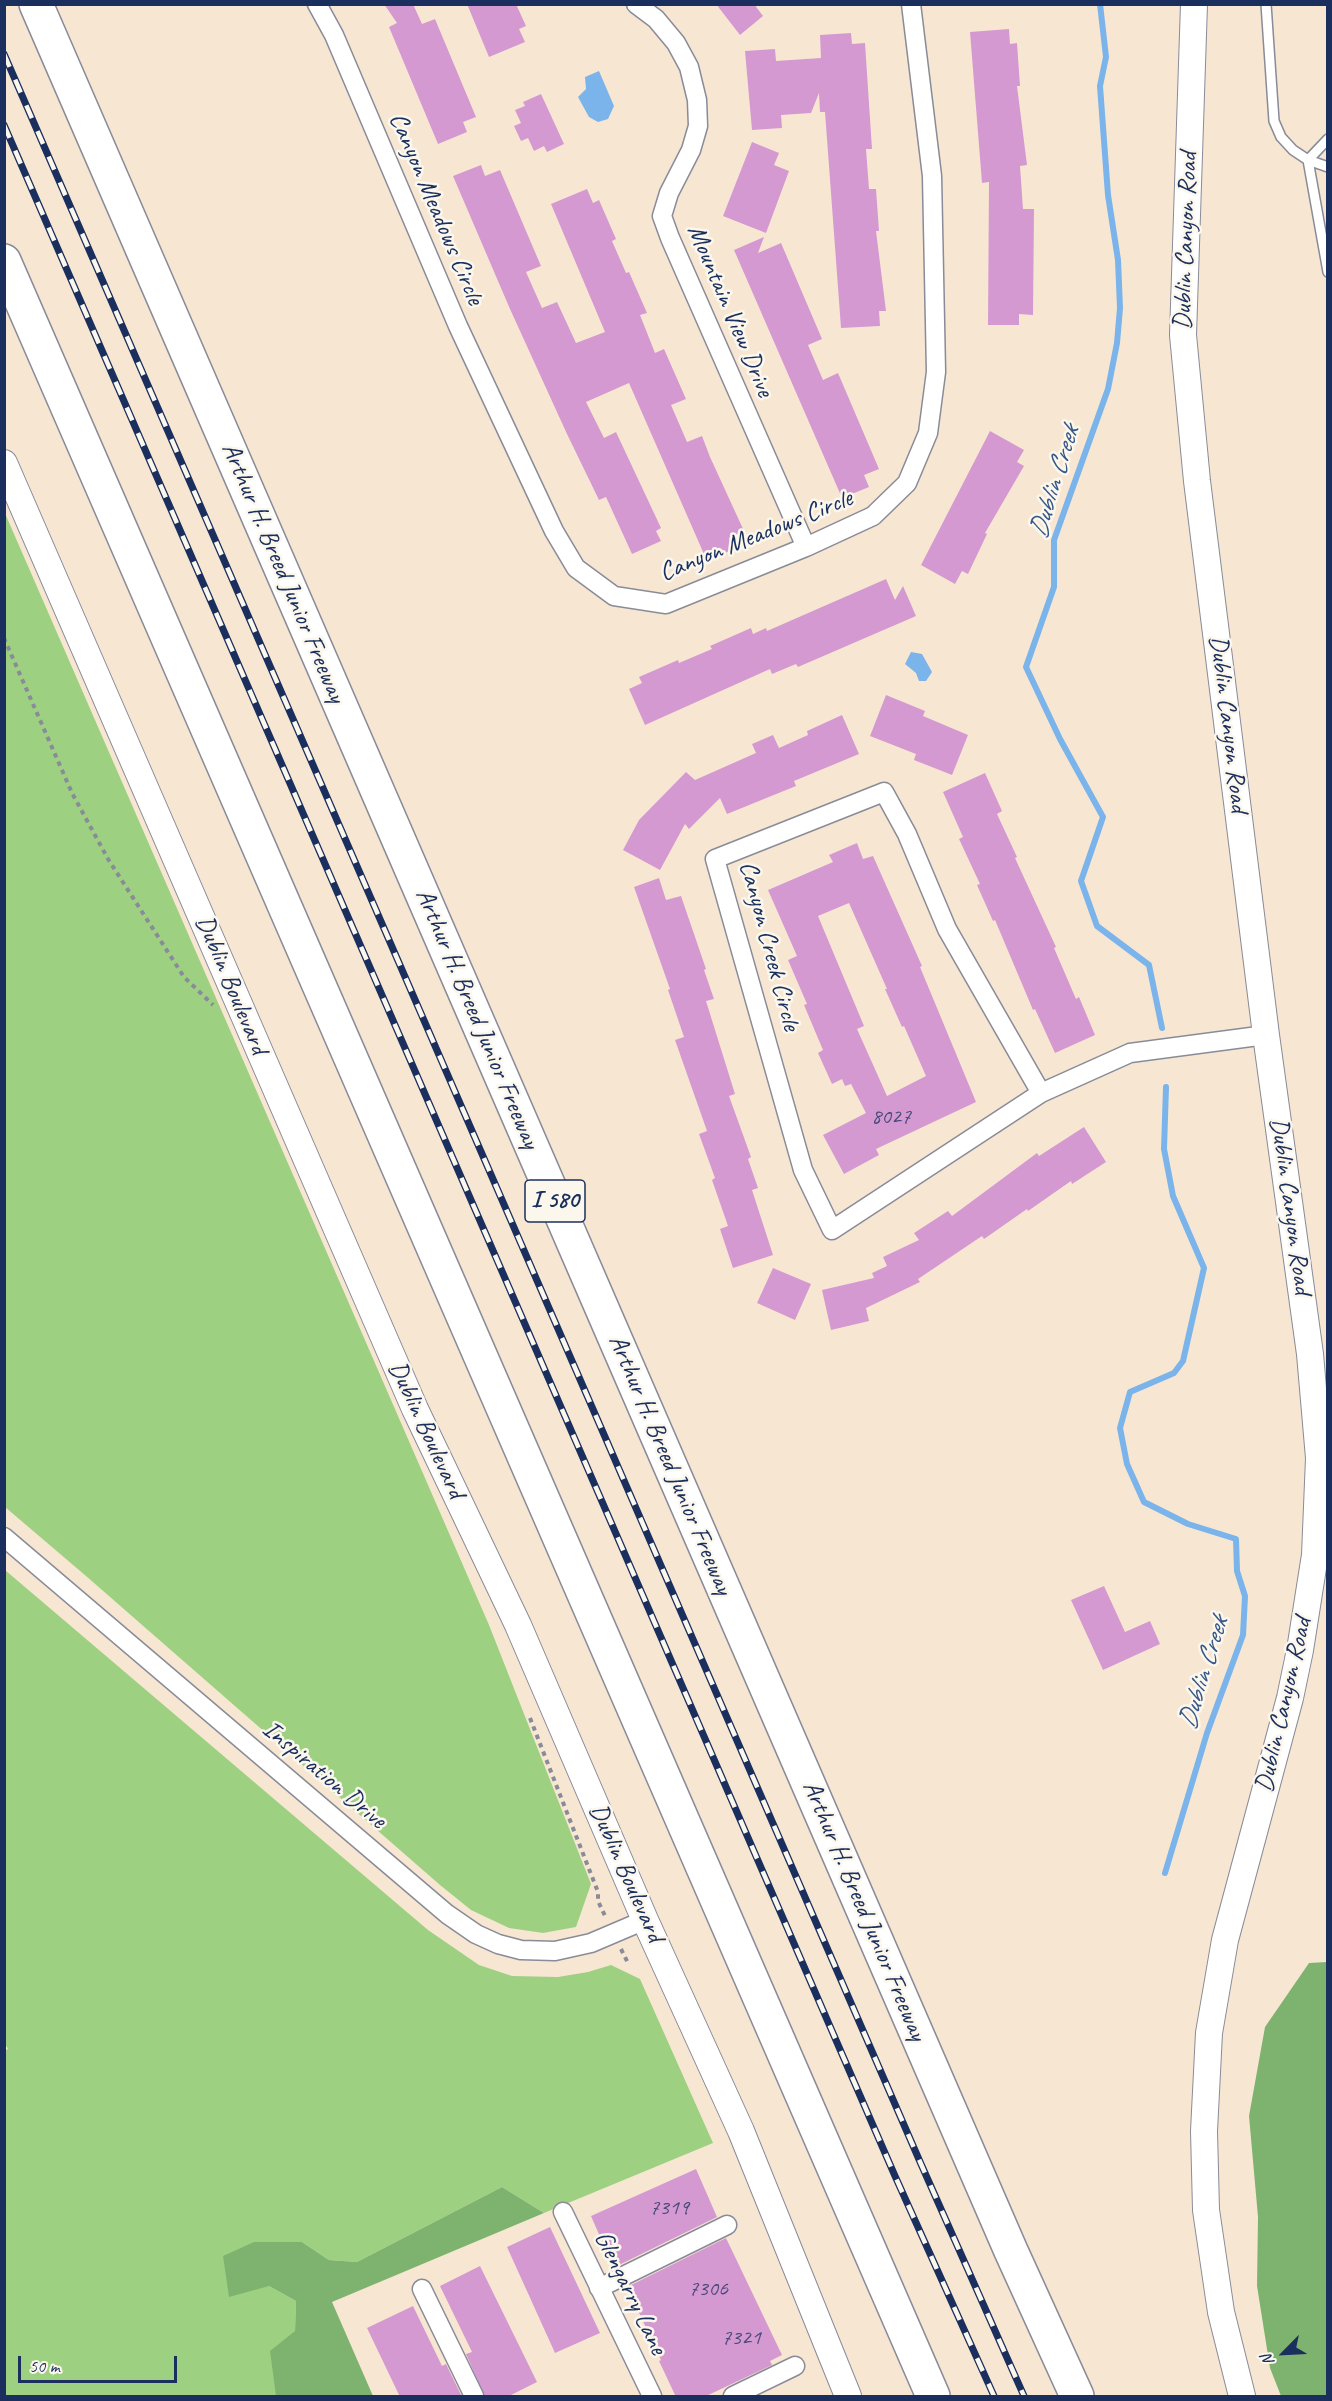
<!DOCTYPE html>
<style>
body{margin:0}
#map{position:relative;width:1332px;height:2401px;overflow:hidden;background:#f7e7d2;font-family:Caveat,sans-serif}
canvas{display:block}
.frame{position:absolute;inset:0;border:6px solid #1b2f5e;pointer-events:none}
.north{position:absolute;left:1254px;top:2323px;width:60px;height:60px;-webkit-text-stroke:4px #fbf7ec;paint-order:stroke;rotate:246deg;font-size:16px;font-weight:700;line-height:24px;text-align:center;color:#1b2f5e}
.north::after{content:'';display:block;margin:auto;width:21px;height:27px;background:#1b2f5e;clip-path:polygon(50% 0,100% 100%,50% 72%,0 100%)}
.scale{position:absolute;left:18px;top:2356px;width:159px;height:27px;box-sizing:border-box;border:3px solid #1b2f5e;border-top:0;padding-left:8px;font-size:18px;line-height:21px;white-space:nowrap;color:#1b2f5e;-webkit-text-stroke:4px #fbf7ec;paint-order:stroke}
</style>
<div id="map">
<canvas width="1332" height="2401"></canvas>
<div class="frame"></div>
<div class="north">N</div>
<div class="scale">50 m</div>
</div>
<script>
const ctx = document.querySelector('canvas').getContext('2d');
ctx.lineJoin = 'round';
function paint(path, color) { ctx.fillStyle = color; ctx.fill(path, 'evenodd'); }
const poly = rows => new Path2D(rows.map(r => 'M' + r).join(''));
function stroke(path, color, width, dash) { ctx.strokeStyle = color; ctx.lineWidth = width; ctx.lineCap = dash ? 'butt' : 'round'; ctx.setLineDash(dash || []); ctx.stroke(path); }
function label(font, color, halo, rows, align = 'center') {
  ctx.font = font + ' Caveat,sans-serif'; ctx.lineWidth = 5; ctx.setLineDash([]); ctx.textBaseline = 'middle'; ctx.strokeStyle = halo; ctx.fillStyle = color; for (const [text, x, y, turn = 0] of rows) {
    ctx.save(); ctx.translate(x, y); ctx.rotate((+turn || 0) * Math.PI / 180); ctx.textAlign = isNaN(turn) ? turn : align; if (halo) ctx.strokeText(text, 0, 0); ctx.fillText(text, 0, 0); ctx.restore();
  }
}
paint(poly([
 [4,511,489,1625,591,1884,576,1927,543,1933,509,1928,471,1910,440,1885,86,1576,5,1507],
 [5,1570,428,1930,479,1965,512,1976,558,1977,588,1972,611,1965,640,1979,713,2143,544,2213,502,2187,357,2262,329,2260,302,2242,269,2286,296,2301,295,2331,276,2396,5,2396,4,2051,8,2049,5,2044]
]), '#9dd181');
paint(poly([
 [1327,1962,1327,2396,1281,2396,1270,2368,1257,2286,1258,2217,1249,2116,1265,2027,1309,1963],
 [502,2187,544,2213,332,2302,373,2396,276,2396,270,2351,295,2331,296,2301,269,2286,229,2297,223,2256,254,2242,302,2242,329,2260,357,2262]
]), '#7eb36f');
paint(poly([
 [599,71,614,106,608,119,598,122,589,117,578,97,586,89,585,77],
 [911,652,922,654,932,672,926,681,919,681,916,673,905,664]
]), '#7bb3eb');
stroke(poly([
 [1100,4,1106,57,1100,86,1108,195,1118,260,1120,308,1117,343,1108,389,1054,540,1054,587,1026,667,1060,739,1103,817,1081,881,1097,926,1149,965,1162,1028],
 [1165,1873,1207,1733,1243,1635,1245,1596,1237,1571,1236,1539,1188,1524,1144,1502,1127,1464,1120,1428,1130,1392,1174,1373,1183,1361,1204,1268,1173,1196,1164,1149,1166,1087]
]), '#7bb3eb', 6);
paint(poly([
 [384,4,413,4,422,24,435,19,476,117,463,122,467,132,438,144,389,27,397,23],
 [467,4,516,4,526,26,519,29,525,42,489,57],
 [716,4,754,4,763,16,740,35],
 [1009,29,1010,44,1017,43,1020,86,1017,86,1027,165,1020,166,1023,209,1034,209,1033,315,1019,314,1019,325,988,325,989,182,982,183,970,32],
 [851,33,852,44,865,43,872,149,866,149,869,189,876,189,879,231,876,231,886,311,879,311,880,326,841,328,825,112,820,112,819,93,811,113,781,115,782,128,752,130,745,51,775,49,776,61,821,58,820,35],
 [541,94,564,144,547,152,544,146,534,151,528,138,521,141,514,126,521,123,515,110,525,106,523,102],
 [752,142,779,153,774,165,789,171,766,233,723,216],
 [481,165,485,176,500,170,541,266,526,272,542,308,557,302,576,343,605,332,551,204,587,189,593,203,599,200,616,239,612,241,626,273,629,272,647,313,640,315,655,353,664,349,686,399,671,405,687,442,702,436,710,457,744,531,729,538,734,549,707,561,629,383,586,402,604,438,616,432,661,528,656,531,661,541,632,554,606,497,599,500,567,434,510,309,453,176],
 [764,237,758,253,781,243,822,339,808,345,823,380,838,373,879,469,864,475,869,487,842,498,734,250],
 [990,431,1024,450,1017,462,1024,466,985,533,987,534,968,574,962,571,955,584,921,565],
 [886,579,895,600,903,586,916,616,798,667,796,664,772,674,770,669,645,725,629,689,642,683,639,677,678,660,679,663,712,649,710,646,751,628,753,634,766,628,767,631],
 [886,695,925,711,923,716,968,735,952,775,914,760,916,754,870,736],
 [842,715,859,754,794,781,796,786,727,814,720,798,689,829,685,824,660,870,623,850,639,820,686,772,695,780,756,753,752,744,773,735,779,748,808,735,807,731],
 [985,773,1002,811,997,814,1017,857,1015,858,1056,947,1054,948,1076,999,1079,997,1095,1035,1055,1053,1035,1009,1033,1010,995,920,993,921,977,885,980,884,959,839,963,837,943,792],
 [857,843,863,859,873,856,922,966,920,967,976,1102,876,1149,879,1155,844,1174,823,1135,866,1113,851,1084,845,1086,842,1079,832,1084,818,1053,823,1050,804,1005,807,1004,788,960,797,956,768,890,833,862,829,855],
 [849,903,887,989,885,989,902,1027,904,1026,926,1076,887,1096,857,1029,864,1026,818,916],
 [659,878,666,900,681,896,706,969,704,970,714,999,706,1001,735,1094,729,1096,751,1157,748,1159,758,1188,752,1190,773,1255,733,1268,720,1229,728,1226,712,1180,715,1178,699,1134,707,1131,675,1040,684,1037,668,990,670,989,634,887],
 [1084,1127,1106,1162,1072,1184,1071,1181,1028,1211,1027,1209,984,1239,982,1236,918,1279,920,1282,866,1308,869,1321,831,1330,822,1290,874,1278,872,1273,887,1266,883,1257,919,1240,914,1233,948,1211,952,1216,1037,1153,1039,1156],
 [773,1268,811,1284,795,1320,757,1303],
 [1104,1586,1125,1632,1150,1621,1160,1644,1103,1670,1071,1600],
 [696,2169,717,2217,617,2266,615,2261,611,2262,591,2216],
 [550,2227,600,2333,555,2353,507,2247],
 [726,2238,782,2355,770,2361,772,2365,704,2397,676,2397,659,2361,661,2360,627,2287],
 [480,2266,537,2382,507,2397,485,2397,466,2354,472,2352,440,2286],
 [413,2306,442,2366,446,2364,462,2397,400,2397,367,2328]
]), '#d599d2');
const lane = poly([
 [1266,4,1274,121,1281,137,1293,150,1308,160,1328,272],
 [1328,139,1308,160,1328,167]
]);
const street = poly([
 [317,4,334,35,458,326,554,531,576,568,614,596,666,604,806,547,873,516,907,483,928,433,936,372,932,176,911,4],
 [636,4,656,19,676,43,689,67,697,100,698,126,691,150,669,193,662,216,670,238,806,547],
 [1041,1093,947,929,907,834,884,792,715,859,803,1170,832,1230,1041,1093,1130,1053,1266,1035],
 [4,1537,447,1914,476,1934,498,1944,521,1950,555,1951,591,1943,645,1920],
 [563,2212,652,2396],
 [599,2288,727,2225],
 [422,2289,474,2396],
 [733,2396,795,2366]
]);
const secondary = poly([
 [1194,4,1183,335,1197,481,1266,1035,1310,1354,1319,1458,1315,1555,1300,1650,1290,1698,1225,1940,1209,2033,1204,2131,1206,2210,1221,2312,1242,2396],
 [4,463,415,1409,518,1625,645,1920,741,2131,848,2396]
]);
const highway = poly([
 [36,4,1011,2251,1077,2396],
 [4,261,933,2396]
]);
stroke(lane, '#898b98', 12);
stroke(street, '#898b98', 21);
stroke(secondary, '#898b98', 28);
stroke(highway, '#898b98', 36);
stroke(poly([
 [4,638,72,793,108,859,184,977,213,1005],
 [530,1718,598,1892,598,1901,606,1918],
 [621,1949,628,1963]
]), '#898b98', 4, [4.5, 4.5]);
stroke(lane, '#fff', 9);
stroke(street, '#fff', 18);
stroke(secondary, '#fff', 26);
stroke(highway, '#fff', 33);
const rail = poly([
 [4,54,921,2164,1024,2396],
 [4,125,895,2176,994,2396]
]);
stroke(rail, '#1b2f5e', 7);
stroke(rail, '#fbf7ec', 4.5, [14]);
label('22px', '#4a4a7b', null, [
 ["8027",891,1117],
 ["7319",669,2208],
 ["7306",708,2289],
 ["7321",741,2338]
]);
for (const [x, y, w] of [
 [555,1201,60]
]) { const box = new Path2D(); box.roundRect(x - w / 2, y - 21, w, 42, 4.5); ctx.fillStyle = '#fbf7ec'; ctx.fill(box); stroke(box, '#1b2f5e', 1.5); }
label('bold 24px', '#1b2f5e', null, [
 ["I 580",555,1201]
]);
label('26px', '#1b2f5e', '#fbf7ec', [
 ["Canyon Meadows Circle",436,209,67],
 ["Dublin Canyon Road",1186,241,-88],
 ["Mountain View Drive",730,311,67],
 ["Canyon Meadows Circle",756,536,-22],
 ["Arthur H. Breed Junior Freeway",283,573,67],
 ["Dublin Canyon Road",1228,724,83],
 ["Canyon Creek Circle",769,946,75],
 ["Dublin Boulevard",231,985,67],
 ["Arthur H. Breed Junior Freeway",477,1019,67],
 ["Dublin Canyon Road",1290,1206,82],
 ["Dublin Boulevard",426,1430,65],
 ["Arthur H. Breed Junior Freeway",670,1465,67],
 ["Dublin Canyon Road",1284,1705,-77],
 ["Inspiration Drive",324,1775,40],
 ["Dublin Boulevard",626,1873,66],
 ["Arthur H. Breed Junior Freeway",864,1911,67],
 ["Glengarry Lane",630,2293,64]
]);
label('italic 27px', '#385788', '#fbf7ec', [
 ["Dublin Creek",1055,482,-73],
 ["Dublin Creek",1204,1673,-73]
]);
</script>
